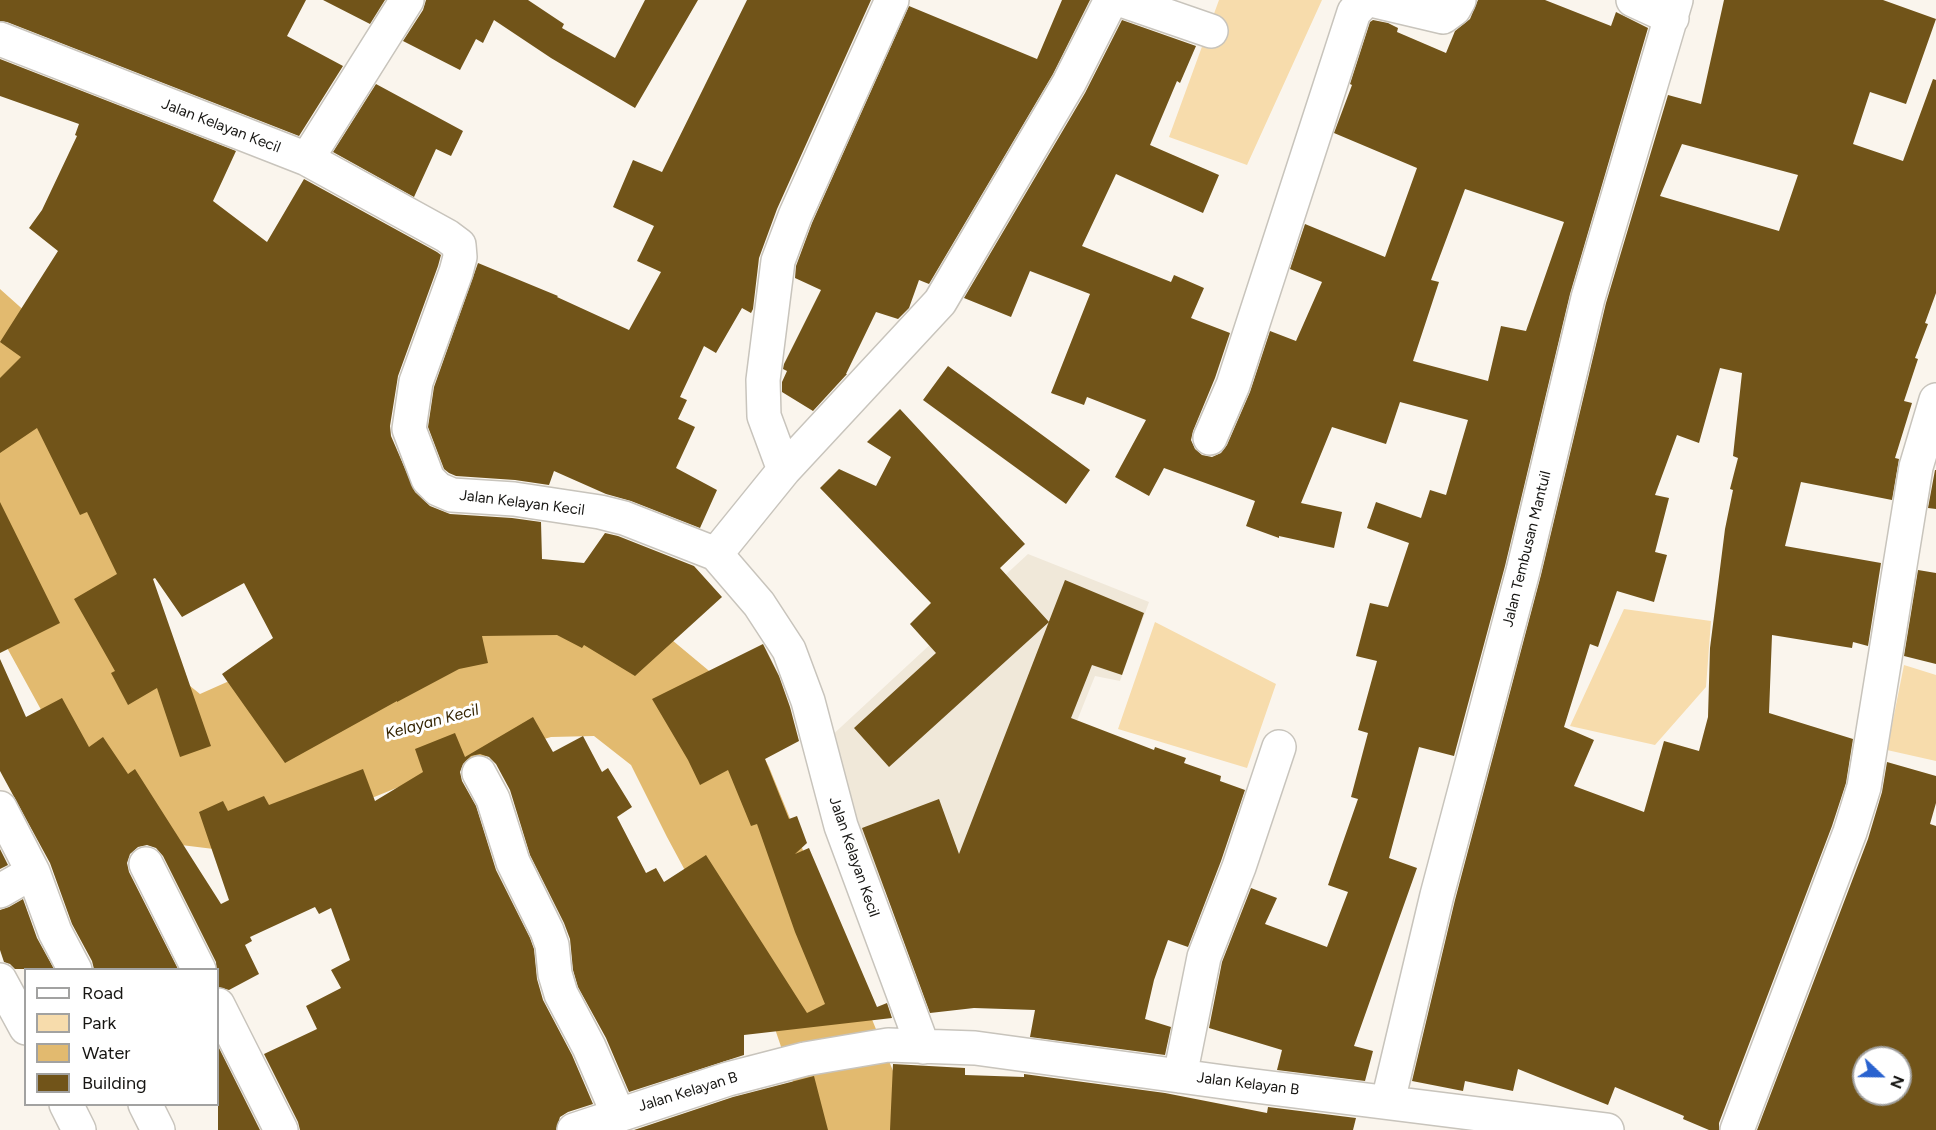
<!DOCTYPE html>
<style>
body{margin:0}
#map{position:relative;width:1936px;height:1130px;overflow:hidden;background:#faf5ed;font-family:Figtree,sans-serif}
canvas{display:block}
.legend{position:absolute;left:24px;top:968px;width:195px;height:138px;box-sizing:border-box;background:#fff;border:2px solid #a2a2a1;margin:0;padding:8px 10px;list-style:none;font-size:18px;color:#171613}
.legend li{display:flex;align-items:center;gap:12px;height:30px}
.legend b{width:30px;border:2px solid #a2a2a1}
.north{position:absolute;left:1852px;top:1046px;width:60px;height:60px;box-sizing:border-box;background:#fff;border:2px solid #a2a2a1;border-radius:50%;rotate:112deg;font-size:16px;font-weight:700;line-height:24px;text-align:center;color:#171613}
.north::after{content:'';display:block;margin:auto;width:21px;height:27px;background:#2962cf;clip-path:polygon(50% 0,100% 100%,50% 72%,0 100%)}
</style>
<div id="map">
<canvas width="1936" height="1130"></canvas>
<ul class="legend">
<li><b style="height:8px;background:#fff"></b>Road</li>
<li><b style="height:16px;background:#f7dcac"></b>Park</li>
<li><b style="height:16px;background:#e2ba6f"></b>Water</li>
<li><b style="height:16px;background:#715419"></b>Building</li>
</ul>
<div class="north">N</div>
</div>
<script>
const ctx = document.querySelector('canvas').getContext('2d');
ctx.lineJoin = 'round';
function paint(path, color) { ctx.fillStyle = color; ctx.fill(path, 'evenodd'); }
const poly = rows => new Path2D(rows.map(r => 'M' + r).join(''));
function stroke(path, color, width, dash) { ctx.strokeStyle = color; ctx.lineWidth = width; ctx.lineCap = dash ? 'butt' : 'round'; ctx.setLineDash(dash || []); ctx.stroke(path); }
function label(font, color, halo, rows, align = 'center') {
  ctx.font = font + ' Figtree,sans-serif'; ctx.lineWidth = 6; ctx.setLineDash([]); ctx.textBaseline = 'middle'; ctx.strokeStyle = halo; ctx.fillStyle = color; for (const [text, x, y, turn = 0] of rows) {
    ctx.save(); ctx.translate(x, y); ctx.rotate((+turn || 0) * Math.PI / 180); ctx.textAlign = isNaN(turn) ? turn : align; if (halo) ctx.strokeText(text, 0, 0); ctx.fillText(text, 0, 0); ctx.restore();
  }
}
paint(poly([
 [1028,554,1149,602,1120,681,1095,676,1023,855,873,892,828,739]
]), '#f0e8d9');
paint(poly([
 [1219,0,1322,0,1247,165,1169,137],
 [1624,609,1711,621,1706,687,1655,745,1570,726],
 [1155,622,1276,684,1247,768,1118,729],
 [1904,665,1936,675,1936,761,1887,750]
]), '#f7dcac');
paint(poly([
 [0,289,75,356,164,665,200,694,236,678,435,603,666,635,726,685,769,767,900,1088,1273,1130,695,1130,795,1088,773,1023,752,995,667,837,631,765,594,736,551,737,443,769,281,835,222,850,181,845,56,737,0,635]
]), '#e2ba6f');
paint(poly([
 [0,0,306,0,287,36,343,66,299,136,7,22,0,21],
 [323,0,385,0,370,24],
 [426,0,528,0,564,24,562,28,615,58,645,0,698,0,635,108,551,58,494,20,483,43,476,39,460,70,403,41,423,10],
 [747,0,871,0,777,209,759,258,753,309,751,313,742,308,716,353,704,346,680,397,687,400,678,419,695,427,676,468,717,490,700,528,631,501,606,494,554,471,549,485,515,480,456,476,449,473,444,469,428,427,434,387,478,263,558,296,557,297,629,330,661,272,637,261,654,226,613,207,633,160,662,172],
 [1062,0,1090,0,1053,74,929,284,919,280,909,308,898,319,876,312,846,374,847,374,813,411,782,392,782,382,787,371,783,369,784,364,821,290,795,278,796,266,812,223,909,6,1037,59],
 [1478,0,1545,0,1611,26,1616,12,1648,28,1570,294,1505,566,1454,756,1419,747,1389,858,1417,868,1354,1046,1373,1051,1365,1081,1277,1070,1282,1050,1209,1028,1222,962,1251,888,1277,898,1265,924,1327,947,1348,892,1328,885,1358,799,1351,797,1368,733,1358,730,1377,661,1356,656,1370,603,1388,607,1409,543,1367,528,1376,502,1421,518,1430,490,1446,495,1468,420,1400,402,1386,444,1332,427,1301,503,1342,512,1334,548,1279,536,1279,538,1246,526,1255,501,1164,468,1149,496,1115,477,1146,420,1087,397,1084,405,1051,393,1090,294,1030,271,1011,317,964,298,1085,93,1122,20,1196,46,1180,83,1177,81,1150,145,1219,175,1203,213,1116,174,1082,246,1171,282,1174,275,1204,288,1191,318,1230,333,1215,378,1193,431,1191,440,1195,449,1202,455,1212,457,1221,453,1227,445,1250,392,1270,331,1296,341,1322,282,1290,269,1305,224,1385,257,1417,168,1334,133,1352,85,1350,84,1370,22,1373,20,1388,23,1398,28,1397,32,1446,53,1455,31,1470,19],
 [1465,189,1564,222,1526,331,1501,326,1488,381,1413,361,1439,282,1431,280],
 [1724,0,1883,0,1936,19,1906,104,1870,92,1853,144,1903,161,1933,79,1936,80,1936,293,1925,323,1928,324,1915,358,1918,359,1904,401,1912,403,1895,458,1899,459,1892,500,1801,482,1785,546,1881,563,1868,646,1853,642,1852,648,1772,635,1769,713,1853,739,1846,783,1832,826,1719,1123,1719,1130,1709,1130,1683,1119,1684,1116,1615,1087,1608,1105,1518,1069,1513,1091,1465,1081,1463,1091,1412,1081,1455,900,1541,575,1606,303,1668,95,1701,104],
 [1682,144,1798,175,1779,231,1660,196],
 [1720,368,1742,373,1733,456,1738,458,1730,489,1733,490,1725,529,1710,648,1708,717,1699,751,1664,741,1644,812,1574,786,1594,740,1564,727,1590,644,1598,647,1617,591,1654,602,1667,555,1655,552,1669,498,1655,495,1677,435,1699,443],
 [0,59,236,151,213,201,267,242,304,179,437,252,441,255,438,266,398,376,390,426,391,436,415,492,430,506,450,514,512,518,541,522,542,559,584,563,605,533,618,536,694,566,722,597,635,676,584,645,582,648,557,635,482,636,488,663,459,669,397,702,397,701,285,763,222,674,273,638,244,583,182,617,155,578,153,579,211,746,180,757,157,688,128,705,111,673,115,671,74,599,117,574,87,512,80,515,37,428,0,453,0,378,21,357,0,342,58,251,29,228,42,210,77,136,75,135,79,124,0,96],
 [376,84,463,131,451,156,436,149,414,197,333,152],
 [948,366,1090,470,1066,504,923,400],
 [900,409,1025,544,1000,568,1049,622,889,767,854,728,936,653,910,624,931,603,820,488,839,469,876,486,891,457,867,442],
 [1935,470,1936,470,1936,509,1928,508],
 [0,502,60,623,0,653],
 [1918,570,1936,573,1936,664,1904,656],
 [1065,580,1144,613,1122,675,1092,665,1071,718,1154,750,1155,747,1186,758,1184,763,1221,776,1220,781,1245,790,1221,861,1188,947,1168,940,1154,980,1145,1019,1171,1027,1165,1055,1030,1037,1035,1010,974,1008,930,1013,862,828,939,799,959,854],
 [763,644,779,676,790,707,799,741,765,759,789,819,797,816,807,843,795,854,809,848,877,1007,887,1003,892,1018,744,1035,744,1055,629,1092,606,1038,578,987,573,970,570,939,564,923,530,855,510,790,496,764,489,757,480,754,471,756,463,764,460,772,462,781,476,806,496,870,530,938,534,949,537,979,543,1000,572,1055,593,1104,568,1112,560,1117,556,1130,300,1130,298,1122,264,1054,317,1029,306,1006,341,988,331,970,350,960,331,908,319,914,315,907,250,937,252,941,245,945,259,974,229,990,218,987,216,962,163,856,156,848,147,845,138,847,130,854,127,863,129,872,178,969,94,969,92,961,72,924,50,863,0,771,0,659,26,717,62,698,89,747,103,737,128,774,135,769,221,904,229,900,199,812,223,801,228,811,264,796,269,805,363,769,375,801,423,772,415,749,455,733,465,757,533,717,553,752,583,736,602,772,608,768,632,807,617,817,646,873,656,868,664,882,706,855,807,1013,825,1004,795,932,757,824,751,826,728,770,700,785,688,760,652,699],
 [1887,762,1936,776,1936,803,1930,824,1936,826,1936,1130,1757,1130,1868,839,1882,792],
 [1864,1058,1900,1058,1900,1094,1864,1094],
 [0,849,8,865,0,869],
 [23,899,37,938,54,969,15,969,10,964,4,962,0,950,0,910,9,907],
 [218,1046,260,1130,218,1130],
 [893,1064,965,1068,965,1075,1024,1077,1024,1074,1165,1093,1267,1113,1268,1107,1356,1118,1353,1130,890,1130],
 [814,1076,828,1130,634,1130,733,1097]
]), '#715419');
const minor = poly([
 [1121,0,1211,31],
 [1633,0,1672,18],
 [0,39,307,159,447,236,459,245,460,257,456,272,416,382,409,429,428,479,438,489,452,495,514,499,600,512,624,518,716,554,759,604,789,650,808,701,841,826,923,1047],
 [307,159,407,0],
 [1210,438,1233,385,1354,12,1364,2,1371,0,1443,17,1454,9,1459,0],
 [784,470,764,416,763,380,778,261,795,216,892,0],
 [716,554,784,470,940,302,1069,83,1111,0],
 [479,773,493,799,513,862,547,931,552,945,555,974,561,994,589,1047,618,1114],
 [0,808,33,872,55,932,75,970],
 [146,864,199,970],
 [0,891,33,872],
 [0,980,26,1028],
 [218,1005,281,1130],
 [1180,1076,1204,957,1239,867,1279,747],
 [1388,1101,1437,895,1523,571,1588,298,1676,0],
 [66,1104,79,1130],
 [145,1104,158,1130],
 [574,1130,728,1079,805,1059,888,1045,975,1048,1231,1083,1607,1130],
 [1737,1130,1850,832,1864,787,1916,467,1936,400]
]);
stroke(minor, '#c8c4bc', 36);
stroke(minor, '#fff', 33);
label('15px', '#171613', '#fff', [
 ["Jalan Kelayan Kecil",221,126,21],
 ["Jalan Kelayan Kecil",522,503,7],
 ["Jalan Tembusan Mantuil",1527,549,-76],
 ["Jalan Kelayan Kecil",854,857,71],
 ["Jalan Kelayan B",1248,1084,7],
 ["Jalan Kelayan B",688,1092,-17]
]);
label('italic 16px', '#362604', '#fff', [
 ["Kelayan Kecil",432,722,-15]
]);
</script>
